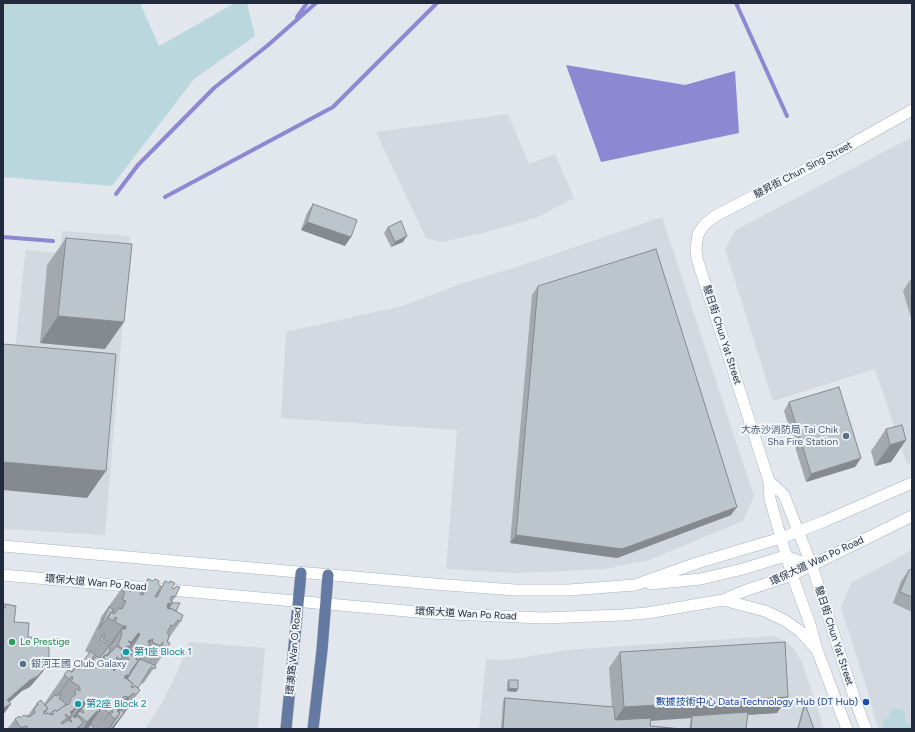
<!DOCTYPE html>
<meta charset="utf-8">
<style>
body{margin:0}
#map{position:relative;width:915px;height:732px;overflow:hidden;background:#e1e7ec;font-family:Figtree,sans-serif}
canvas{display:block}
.frame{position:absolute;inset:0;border:4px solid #212b3d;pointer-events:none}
</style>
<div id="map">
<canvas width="915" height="732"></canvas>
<div class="frame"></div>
</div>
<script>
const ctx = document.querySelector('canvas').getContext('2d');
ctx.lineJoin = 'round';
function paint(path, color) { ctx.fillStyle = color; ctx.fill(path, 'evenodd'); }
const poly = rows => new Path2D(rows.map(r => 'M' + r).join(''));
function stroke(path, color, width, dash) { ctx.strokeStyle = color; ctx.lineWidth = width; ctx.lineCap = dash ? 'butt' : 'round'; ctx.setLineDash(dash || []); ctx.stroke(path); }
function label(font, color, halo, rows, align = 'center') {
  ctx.font = font + ' Figtree,"Noto Sans TC",sans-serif'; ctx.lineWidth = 4; ctx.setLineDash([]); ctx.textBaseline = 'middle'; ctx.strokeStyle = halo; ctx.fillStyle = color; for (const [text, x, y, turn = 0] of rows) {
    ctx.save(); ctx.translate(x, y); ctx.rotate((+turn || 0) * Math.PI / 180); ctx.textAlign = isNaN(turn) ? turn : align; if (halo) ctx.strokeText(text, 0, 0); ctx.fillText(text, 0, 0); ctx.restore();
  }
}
paint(poly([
 [508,114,529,164,555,154,574,198,538,217,484,233,441,242,426,238,376,132],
 [912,137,912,462,907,464,875,369,773,401,725,249,736,230],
 [662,217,754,496,743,521,649,560,605,569,517,573,446,569,457,430,281,418,286,332,402,306,466,282,517,267],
 [62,231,130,236,105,535,3,529,3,359,14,360,24,263,26,250,60,253],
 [912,550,912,729,878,729,867,689,841,608,851,583],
 [773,636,787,642,795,650,803,665,824,729,479,729,486,659,508,660,566,650],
 [189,642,265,648,258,729,145,729,162,703,177,673]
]), '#d2d9e0');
paint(poly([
 [3,3,140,3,159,46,235,3,247,3,255,36,194,79,112,186,3,177],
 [897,708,905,711,905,722,912,726,912,729,884,729,882,724,884,720,890,717,890,710]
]), '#b9d7dd');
paint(poly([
 [566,65,685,85,735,71,739,133,601,162]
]), '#8c88d2');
stroke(poly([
 [736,3,787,116],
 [297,17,307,3],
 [116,194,138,165,214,88,267,46,316,3],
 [165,197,333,107,437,3],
 [3,237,53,241]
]), '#8c88d2', 4);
const minor = poly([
 [769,481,784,495,812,566],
 [781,538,770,499,769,481,697,259,696,248,698,234,705,224,717,215,820,162,912,110]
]);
const tertiary = poly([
 [781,538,792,575,810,624,817,650,847,729],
 [812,566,855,700,866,729]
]);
const secondary = poly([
 [3,546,434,584,515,590,569,590,635,585,697,563,781,538,825,521,912,483],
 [3,575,429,613,543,618,622,615,647,613,723,600,744,591,792,575,912,516],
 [650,584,701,579,743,569,785,556,812,566],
 [723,600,765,611,784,620,800,631,817,650]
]);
const primary = poly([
 [286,729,301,573],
 [313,729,322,650,328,575]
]);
stroke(minor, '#abb2bb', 12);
stroke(tertiary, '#abb2bb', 12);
stroke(secondary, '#a8b3c1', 12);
stroke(primary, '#c1c4c9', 12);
stroke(minor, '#fff', 11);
stroke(tertiary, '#fff', 11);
stroke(secondary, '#fff', 11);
stroke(primary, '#657aa2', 11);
paint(poly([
 [313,204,345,246,301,230,307,213],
 [388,227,403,242,391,247,384,233],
 [66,238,105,349,40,343,47,265],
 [910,280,912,280,912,321,903,291],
 [538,286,731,515,617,558,510,543,532,295],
 [789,402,861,458,855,467,806,482,784,411],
 [886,429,906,440,891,462,875,466,871,451],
 [912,569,912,612,893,603,901,581,909,570],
 [148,579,158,584,158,592,165,581,173,589,176,586,175,597,172,602,181,621,169,638,168,642,167,649,143,684,141,683,138,688,140,690,129,705,130,706,113,729,6,729,9,727,15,719,26,716,29,714,37,703,44,704,64,675,71,672,80,666,89,653,85,651,100,621,101,617,125,584,129,591,130,591,132,588,139,592],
 [620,652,777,713,748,715,746,729,689,729,691,718,651,721,650,726,682,729,501,729,503,701,505,698,612,707,609,668],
 [509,680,518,689,516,692,507,691,507,682],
 [805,704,814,729,797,729,803,707]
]), '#a3a9af');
paint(poly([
 [307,222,351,237,345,246,301,230],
 [407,236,403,242,391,247,395,242],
 [58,316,124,322,105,349,40,343],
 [906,440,891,462,875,466,890,445],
 [861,458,855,467,806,482,811,474],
 [3,462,106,471,87,498,3,490],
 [737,507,731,515,617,558,510,543,516,535],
 [168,603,172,603,156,626],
 [123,626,126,626,122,632,122,629,111,645,110,644],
 [138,633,140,634,104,684,121,660,119,658,124,650,128,641],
 [153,639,147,646,150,645,115,697,114,692,102,708,126,675,138,661,129,675,140,659,148,641],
 [163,642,140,675,137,678,160,646],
 [49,663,41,674,30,687,22,691,3,708,11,704,3,715,3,706,7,700],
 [72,676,54,702,46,712,69,679],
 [509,688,518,689,516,692,507,691],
 [140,690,113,729,111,729,118,720],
 [133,693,115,718,117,711,127,697],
 [90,697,82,709,72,721,71,720,82,704,86,699],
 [788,697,777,713,692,718,692,716,691,718,613,723,624,707],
 [98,705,103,706,87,729,83,729],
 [77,707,62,729,61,729,69,717,70,712],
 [112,710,98,729,109,713],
 [120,713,109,729,108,729,115,719],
 [83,723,78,729,76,729]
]), '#848a8f');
const building = poly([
 [313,204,357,220,351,237,307,222,313,204],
 [401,221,407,236,395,242,388,227,401,221],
 [66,238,132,244,124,322,58,316,66,238],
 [656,249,737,507,622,549,516,535,538,286,656,249],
 [3,344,116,354,106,471,3,462,3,344],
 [839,387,861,458,811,474,789,402,839,387],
 [902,425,906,440,890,445,886,429,902,425],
 [912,569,912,597,900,592,909,570,912,569],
 [148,579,153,581,155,579,159,581,158,584,161,586,155,597,157,597,165,581,169,583,170,581,175,583,172,588,174,589,176,586,180,587,175,597,172,596,170,599,172,603,170,604,168,603,167,606,168,609,170,608,183,615,181,621,178,620,173,626,171,625,167,633,169,634,169,637,167,642,170,643,167,649,162,646,163,642,160,646,152,642,153,639,148,641,150,645,146,647,140,659,129,653,130,650,134,651,135,649,132,648,140,634,138,633,136,637,135,637,132,642,128,641,131,644,129,647,127,646,124,650,118,645,122,634,121,631,122,629,126,629,126,626,123,626,115,622,117,618,115,617,113,621,108,618,111,612,114,614,119,608,122,609,126,601,123,600,123,597,125,592,122,590,125,584,130,587,129,591,131,591,132,588,141,592,140,594,143,595,144,593,143,589,144,588,147,588,148,587,145,585,148,579],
 [172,602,173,603,180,603,176,611,170,608,168,609,172,603,172,602],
 [5,604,16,606,14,622,29,623,28,637,40,638,46,642,49,648,49,663,38,676,30,680,7,700,11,704,3,708,3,607,5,608,5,604],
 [109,607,113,609,112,613,111,612,99,629,109,607],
 [103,635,105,635,103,639,111,643,113,642,111,645,100,640,103,635],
 [785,642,788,697,624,707,620,652,785,642],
 [109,646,110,651,108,654,104,656,100,661,99,659,109,646],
 [117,646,123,651,121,655,123,657,121,660,117,657,116,658,119,661,115,666,116,667,113,670,114,671,125,658,128,660,129,659,126,656,129,653,135,658,138,661,130,672,130,675,126,675,124,678,128,679,133,684,131,687,132,688,135,686,140,690,136,695,133,693,129,697,127,697,124,696,119,703,121,705,119,706,120,707,117,711,120,713,115,719,110,715,113,712,112,710,109,713,103,708,103,706,98,705,100,711,96,712,87,722,77,714,80,711,83,713,84,712,81,709,91,698,90,697,88,700,86,699,82,704,80,701,78,703,82,706,79,709,77,707,70,712,72,715,69,717,66,714,65,715,67,718,61,723,62,724,69,720,71,722,72,722,70,718,73,716,75,718,78,716,83,723,76,729,26,729,28,727,25,726,21,728,15,719,19,716,20,718,24,715,29,717,35,713,34,708,38,705,37,703,41,700,48,709,43,712,45,714,48,713,49,714,53,715,54,714,52,712,55,710,57,711,64,706,65,706,67,704,68,705,71,701,70,700,76,694,75,691,76,689,80,691,80,687,71,681,73,678,72,676,69,679,64,675,68,670,72,672,75,668,80,669,82,666,84,667,86,664,84,660,91,651,95,655,91,659,93,660,97,656,101,661,104,660,104,656,108,655,117,646],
 [124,654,126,655,122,662,114,671,114,670,124,654],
 [140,659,156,666,155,669,151,667,138,688,135,686,132,688,131,687,133,684,127,679,130,675,130,674,140,659],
 [77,665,80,666,78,669,75,668,72,672,71,672,77,665],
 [509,680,518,680,518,689,509,688,509,680],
 [60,694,61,695,59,698,66,704,64,706,57,711,55,710,50,714,49,714,48,713,45,714,44,713,48,709,45,705,55,695,57,696,60,694],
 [505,698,614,707,615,720,651,718,650,726,682,729,503,729,505,698],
 [805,704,814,729,798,729,805,704],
 [121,710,124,713,111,729,109,729,120,713,118,712,121,710],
 [748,712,746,729,691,729,692,716,748,712],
 [91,723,91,725,95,729,84,729,88,728,91,723]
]);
paint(building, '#bdc5cc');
stroke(building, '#848a8f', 1);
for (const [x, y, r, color] of [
 [846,436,4,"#5c6f8a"],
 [12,642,4,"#2e9e5b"],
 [126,652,4,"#0f9aa8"],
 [23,664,4,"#5c6f8a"],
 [866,702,4,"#1a4fb4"],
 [78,704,4,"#0f9aa8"]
]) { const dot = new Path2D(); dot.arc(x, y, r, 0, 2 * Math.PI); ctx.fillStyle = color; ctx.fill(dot); stroke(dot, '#f1f5f8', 1.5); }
label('10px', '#212b3d', '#f1f5f8', [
 ["駿昇街 Chun Sing Street",803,170,-28],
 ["駿日街 Chun Yat Street",722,335,72],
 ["環保大道 Wan Po Road",817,561,-25],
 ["環保大道 Wan Po Road",96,583,5],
 ["環保大道 Wan Po Road",466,614,3],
 ["駿日街 Chun Yat Street",834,636,72],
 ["環澳路 Wan O Road",294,651,-85]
]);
label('10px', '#4e5e75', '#f1f5f8', [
 ["大赤沙消防局 Tai Chik",838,430],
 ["Sha Fire Station",838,442],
 ["銀河王國 Club Galaxy",31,664,"left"]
], 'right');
label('10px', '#27864d', '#f1f5f8', [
 ["Le Prestige",20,642]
], 'left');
label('10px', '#0d838f', '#f1f5f8', [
 ["第1座 Block 1",134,652],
 ["第2座 Block 2",86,704]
], 'left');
label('10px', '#164399', '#f1f5f8', [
 ["數據技術中心 Data Technology Hub (DT Hub)",858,702]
], 'right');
</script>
